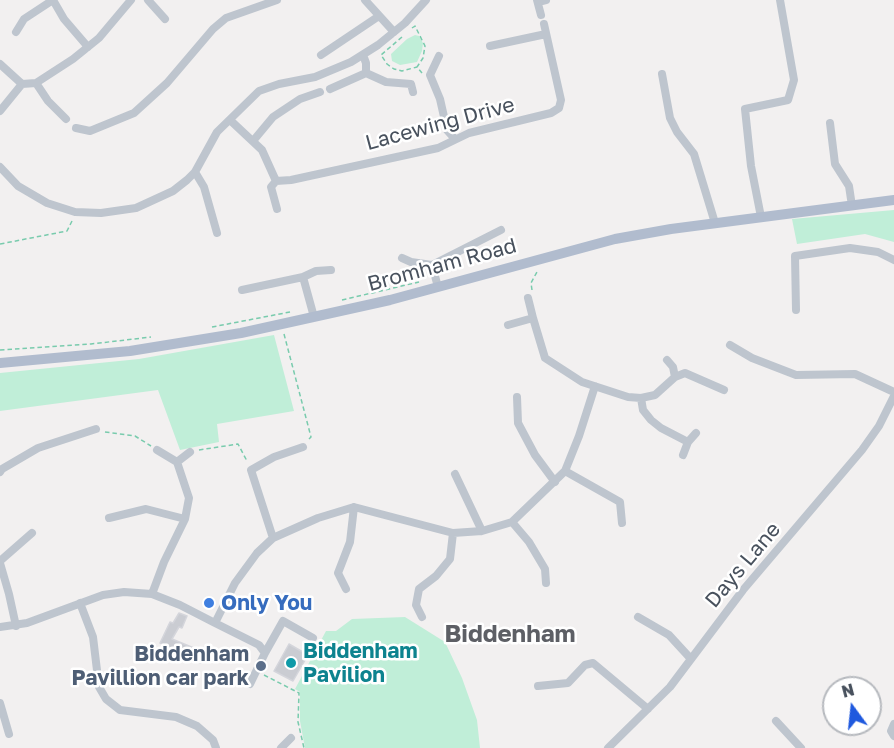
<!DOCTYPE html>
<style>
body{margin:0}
#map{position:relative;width:894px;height:748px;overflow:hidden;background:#f2f0f0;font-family:"Golos Text",sans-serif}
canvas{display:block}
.north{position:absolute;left:822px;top:676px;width:60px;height:60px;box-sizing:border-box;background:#fff;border:2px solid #b6b9be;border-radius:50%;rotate:345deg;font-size:16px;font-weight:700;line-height:24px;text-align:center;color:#48515d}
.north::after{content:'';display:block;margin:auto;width:21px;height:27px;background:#1f59de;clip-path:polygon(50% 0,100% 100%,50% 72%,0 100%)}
</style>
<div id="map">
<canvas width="894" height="748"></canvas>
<div class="north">N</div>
</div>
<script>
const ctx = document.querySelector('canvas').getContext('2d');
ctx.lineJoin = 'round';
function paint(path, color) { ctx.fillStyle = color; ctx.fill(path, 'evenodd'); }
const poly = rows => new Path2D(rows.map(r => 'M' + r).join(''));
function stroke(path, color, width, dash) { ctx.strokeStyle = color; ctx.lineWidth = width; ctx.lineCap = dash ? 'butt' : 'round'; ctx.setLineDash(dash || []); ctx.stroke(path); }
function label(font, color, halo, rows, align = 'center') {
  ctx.font = font + ' "Golos Text",sans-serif'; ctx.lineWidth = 5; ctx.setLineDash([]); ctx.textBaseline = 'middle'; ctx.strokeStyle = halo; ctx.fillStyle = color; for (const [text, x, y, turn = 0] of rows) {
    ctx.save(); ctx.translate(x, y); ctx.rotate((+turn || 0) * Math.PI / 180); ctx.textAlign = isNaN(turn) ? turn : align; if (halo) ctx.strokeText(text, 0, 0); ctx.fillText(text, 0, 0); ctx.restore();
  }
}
paint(poly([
 [415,35,419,36,423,43,422,51,417,62,400,65,392,61,391,54,407,39],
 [894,210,894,242,865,234,797,244,792,219],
 [274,335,294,411,217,424,219,442,180,450,158,390,0,411,0,373,139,359],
 [405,617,445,642,462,678,477,720,480,748,305,748,300,721,300,692,295,689,326,631,336,631,352,619]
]), '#c0eed8');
const building = poly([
 [179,613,187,616,182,628,179,627,172,639,206,653,201,663,160,643,170,622,173,623,179,613],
 [289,644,308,655,293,681,274,671,289,644]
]);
paint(building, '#caccd2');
stroke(building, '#d4d5db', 1.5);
stroke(poly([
 [412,28,415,26,425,46,423,58,417,67,422,73],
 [402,37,381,55,387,64,394,69,402,71,417,67],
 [0,244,67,231,72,221],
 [532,290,531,283,538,270],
 [342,300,419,282],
 [212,327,290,312],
 [284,334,311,437,309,439],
 [0,350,91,344,151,337],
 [105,432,135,436,151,446],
 [199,450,238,444,247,461],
 [264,675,299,693,298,722,304,748]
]), '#79cbad', 1.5, [4.5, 3]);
stroke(poly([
 [53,0,64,19,88,47],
 [148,0,165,19],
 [365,0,394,32],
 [537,0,541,15],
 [538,2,546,0],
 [16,32,24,19,53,0],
 [490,46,546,34],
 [321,55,379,16],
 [363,55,366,63,366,73],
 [439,56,430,75,440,99,447,130,455,139],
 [0,64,22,84],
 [662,74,670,118,677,132,694,154,715,223],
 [36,83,48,101,66,119],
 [330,89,366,73,386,82,411,84,413,92],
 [0,111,22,84,36,83,73,59,99,38,131,0],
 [230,120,262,150,276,181],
 [830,123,835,164,849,186,852,206],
 [76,128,90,131,134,113,167,83,213,29,226,18,277,0],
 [253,141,273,117,300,99,320,92],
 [0,167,18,186,47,203,75,212,101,213,136,208,173,191,187,180,195,172,217,132,259,91,279,84,315,77,351,62,378,45,405,23,426,0],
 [195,172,204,187,217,233],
 [276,181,291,180,438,148,469,133,551,113,559,108,561,100,544,24],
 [276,181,271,187,277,209],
 [761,217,751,166,745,109,788,100,794,80,780,0],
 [402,258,411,262,432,265],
 [303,277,316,271,331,270],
 [438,287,432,265,501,230],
 [242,290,303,277,314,317],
 [528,298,533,318],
 [796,310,795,256,850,248,878,252,894,260],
 [508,325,533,318,545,358,582,382,628,397,641,398,655,395,675,377,685,373,724,390],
 [730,345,752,358,796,375,855,374,894,392],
 [667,360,673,367,675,377],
 [517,397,518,423,535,455,555,482],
 [641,398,643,410,651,420,661,428,688,442,683,455],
 [688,442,696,433],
 [177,462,190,452],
 [565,471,620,502,622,523],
 [0,472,2,469,38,448,96,429],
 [455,474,482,531],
 [109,518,146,509,185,519],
 [512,522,529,542,545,569,546,583],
 [273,538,251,470,274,457,303,447],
 [0,561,32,533],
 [0,563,9,594,16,626],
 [346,589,338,573,350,542,354,507],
 [152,594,164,562,185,519,189,498,177,462,157,450],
 [80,603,93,637,99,687,106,699,120,710,176,717,197,726,213,740,216,748],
 [422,617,416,605,419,589,436,576,450,559,453,533],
 [638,617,669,635,691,659],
 [215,623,259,645,265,653,250,684],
 [0,627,27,623,103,595,124,592,152,594,180,605,215,623,235,583,257,553,273,538,318,518,354,507,453,533,482,531,512,522,565,471,579,436,595,386],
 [265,653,283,621,313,638],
 [538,686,568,683,585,665,593,663,648,709],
 [0,703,9,734],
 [776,721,801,748],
 [894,724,891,731,894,736],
 [281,748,291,738],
 [608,748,670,687,743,590,862,450,879,426,894,396]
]), '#bec5ce', 8);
stroke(poly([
 [0,363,130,351,241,333,390,300,615,239,671,229,894,200]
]), '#b1bcce', 10);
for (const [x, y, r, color] of [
 [209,603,6,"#3f7fe0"],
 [291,663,6,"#0f9aa8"],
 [261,666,6,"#5c6f8a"]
]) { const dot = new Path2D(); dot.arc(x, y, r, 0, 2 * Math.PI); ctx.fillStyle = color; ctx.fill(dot); stroke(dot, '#fff', 2); }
label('21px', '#48515d', '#fff', [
 ["Lacewing Drive",440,124,-15],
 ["Bromham Road",442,265,-15],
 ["Days Lane",743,565,-50]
]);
label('bold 21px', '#366cbe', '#fff', [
 ["Only You",221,603]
], 'left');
label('bold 21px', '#0d838f', '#fff', [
 ["Biddenham",303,651],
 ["Pavilion",303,675]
], 'left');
label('bold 21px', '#4e5e75', '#fff', [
 ["Biddenham",249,654],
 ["Pavillion car park",249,678]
], 'right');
label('bold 24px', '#5d5f65', '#fff', [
 ["Biddenham",510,634]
]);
</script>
